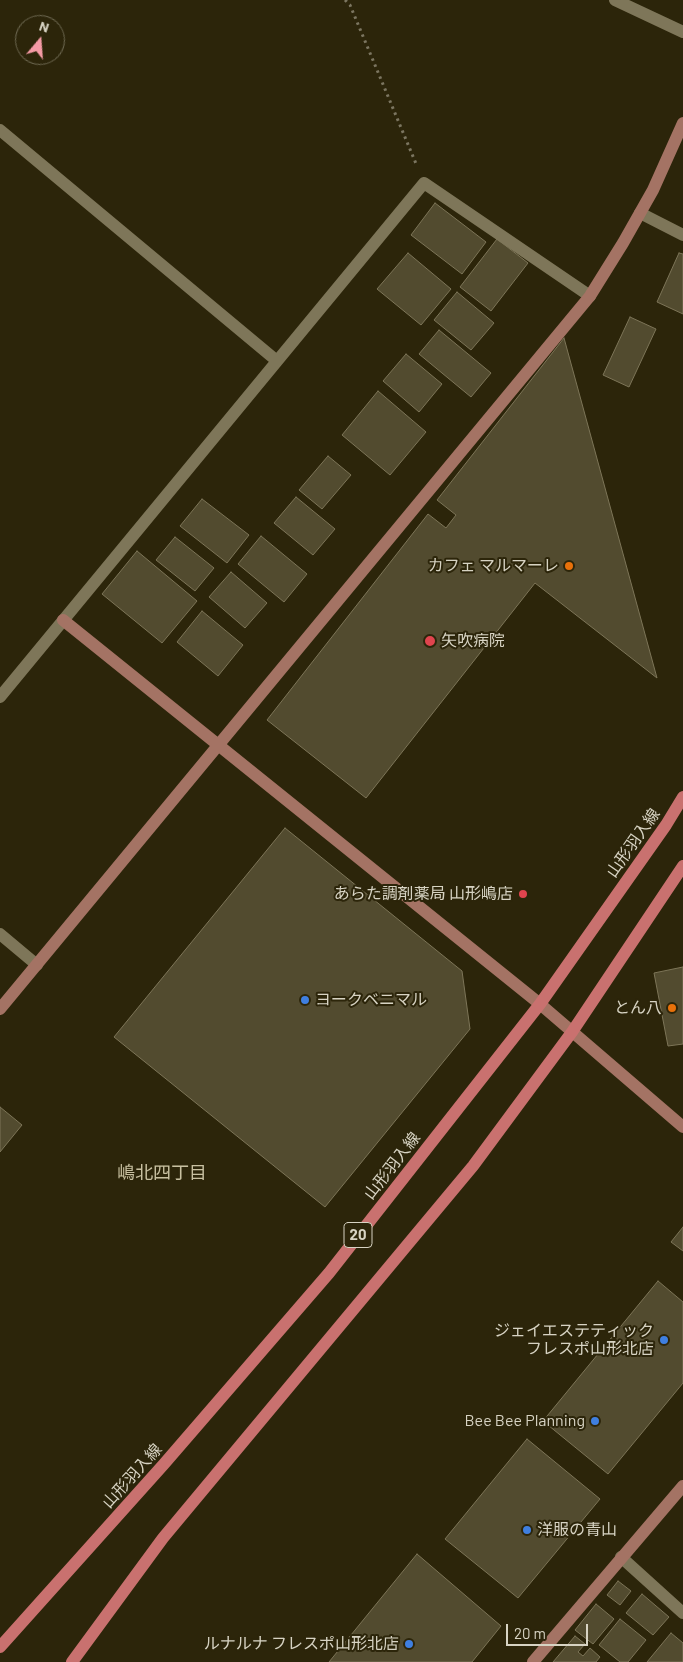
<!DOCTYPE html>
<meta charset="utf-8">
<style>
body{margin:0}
#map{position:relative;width:683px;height:1662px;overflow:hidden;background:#2c250a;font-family:Barlow,sans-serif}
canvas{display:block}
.north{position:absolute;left:15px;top:15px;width:50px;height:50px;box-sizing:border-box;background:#2c250a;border:1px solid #706b54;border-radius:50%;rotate:18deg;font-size:14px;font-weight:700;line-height:20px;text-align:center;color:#d7d3c3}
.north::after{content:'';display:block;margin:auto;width:18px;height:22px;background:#f49aa5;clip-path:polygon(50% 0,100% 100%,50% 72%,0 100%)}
.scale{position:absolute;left:506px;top:1624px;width:82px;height:22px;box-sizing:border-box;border:2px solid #d7d3c3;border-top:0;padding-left:6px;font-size:15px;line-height:18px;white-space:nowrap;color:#d7d3c3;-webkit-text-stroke:4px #2c250a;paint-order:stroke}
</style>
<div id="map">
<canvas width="683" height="1662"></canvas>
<div class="north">N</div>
<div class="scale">20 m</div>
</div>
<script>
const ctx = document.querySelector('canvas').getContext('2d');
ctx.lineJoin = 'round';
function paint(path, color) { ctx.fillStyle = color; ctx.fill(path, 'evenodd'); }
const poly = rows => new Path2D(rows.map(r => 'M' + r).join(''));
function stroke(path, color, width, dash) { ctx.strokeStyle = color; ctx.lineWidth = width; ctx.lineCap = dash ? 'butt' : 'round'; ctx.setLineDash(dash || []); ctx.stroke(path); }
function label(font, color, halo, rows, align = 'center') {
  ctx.font = font + ' Barlow,"Noto Sans JP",sans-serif'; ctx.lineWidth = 4; ctx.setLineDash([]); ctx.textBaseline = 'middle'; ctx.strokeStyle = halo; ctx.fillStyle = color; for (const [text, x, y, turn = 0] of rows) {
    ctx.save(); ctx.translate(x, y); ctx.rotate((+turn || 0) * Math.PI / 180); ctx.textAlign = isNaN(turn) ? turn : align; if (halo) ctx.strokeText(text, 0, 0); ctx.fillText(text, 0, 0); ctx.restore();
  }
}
const building = poly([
 [435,203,486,242,462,274,411,235,435,203],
 [497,239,528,263,491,311,460,287,497,239],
 [408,253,451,289,421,325,377,289,408,253],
 [679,253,683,254,683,314,657,302,679,253],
 [457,292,494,323,471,350,434,320,457,292],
 [630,317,656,329,629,387,603,375,630,317],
 [439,330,491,373,471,397,419,354,439,330],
 [564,338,657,678,535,583,366,798,267,720,428,514,446,528,456,515,437,500,564,338],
 [406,354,442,384,419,412,383,381,406,354],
 [378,391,426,432,390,475,342,435,378,391],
 [328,456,351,475,322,509,299,490,328,456],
 [296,497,335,529,313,555,274,523,296,497],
 [202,499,249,535,227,563,180,526,202,499],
 [261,536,307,574,284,602,238,564,261,536],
 [175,537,214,568,195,591,156,560,175,537],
 [137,551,197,601,162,643,102,594,137,551],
 [231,572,267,603,245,628,209,597,231,572],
 [202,611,243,645,218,676,177,642,202,611],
 [285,828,462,971,470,1029,325,1207,114,1037,285,828],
 [683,967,683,1044,668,1046,654,973,683,967],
 [0,1107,22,1125,0,1152,0,1107],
 [683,1227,683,1251,671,1242,683,1227],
 [658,1281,683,1302,683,1383,608,1474,543,1421,658,1281],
 [527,1439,600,1499,518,1598,445,1539,527,1439],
 [417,1554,501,1626,472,1662,329,1662,417,1554],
 [618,1581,631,1591,620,1605,607,1595,618,1581],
 [642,1594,669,1617,653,1635,626,1613,642,1594],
 [596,1604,614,1619,593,1644,575,1630,596,1604],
 [620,1619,646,1640,628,1662,620,1662,599,1645,620,1619],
 [671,1633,683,1643,683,1662,647,1662,671,1633],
 [575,1636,585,1644,578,1652,583,1656,590,1648,600,1657,596,1662,553,1662,575,1636]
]);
paint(building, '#524b2f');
stroke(building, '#7d7558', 1);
stroke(poly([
 [345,0,350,5,417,166]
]), '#7c7661', 3, [2.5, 4]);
stroke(poly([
 [0,130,277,361],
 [0,697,424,183,590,296],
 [0,934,37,965]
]), '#7e7659', 12);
stroke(poly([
 [615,0,683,32],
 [640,213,683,235],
 [621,1557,683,1613]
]), '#7e7659', 12);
stroke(poly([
 [63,620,540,1004,683,1127],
 [0,1009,590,296,623,243,653,190,683,123],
 [533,1662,683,1486]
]), '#a47364', 12);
stroke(poly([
 [0,1647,164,1464,329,1273,540,1004,666,825,683,797],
 [72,1662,163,1538,473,1166,572,1032,683,866]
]), '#c9716f', 12);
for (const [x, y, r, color] of [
 [569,566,5,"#e8710a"],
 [430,641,6,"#e0444e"],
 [523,894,5,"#e0444e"],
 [305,1000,5,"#3f7fe0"],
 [672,1008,5,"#e8710a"],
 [664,1340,5,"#3f7fe0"],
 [595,1421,5,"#3f7fe0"],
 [527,1530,5,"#3f7fe0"],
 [409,1644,5,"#3f7fe0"]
]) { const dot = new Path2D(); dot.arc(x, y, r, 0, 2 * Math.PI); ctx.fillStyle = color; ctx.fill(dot); stroke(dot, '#2c250a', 2); }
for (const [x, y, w] of [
 [358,1235,28]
]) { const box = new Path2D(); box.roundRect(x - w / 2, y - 12.5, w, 25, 4); ctx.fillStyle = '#2c250a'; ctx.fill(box); stroke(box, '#d7d3c3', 1); }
label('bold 15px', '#d7d3c3', null, [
 ["20",358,1235]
]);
label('16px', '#d7d3c3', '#2c250a', [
 ["カフェ マルマーレ",559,566],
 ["矢吹病院",441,641,"left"],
 ["あらた調剤薬局 山形嶋店",513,894],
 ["ヨークベニマル",315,1000,"left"],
 ["とん八",662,1008],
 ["ジェイエステティック",654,1331],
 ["フレスポ山形北店",654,1349],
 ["Bee Bee Planning",585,1421],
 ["洋服の青山",537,1530,"left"],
 ["ルナルナ フレスポ山形北店",399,1644]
], 'right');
label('16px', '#d7d3c3', '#2c250a', [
 ["山形羽入線",633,843,-55],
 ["山形羽入線",392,1166,-52],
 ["山形羽入線",132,1476,-48]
]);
label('18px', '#c8c0a1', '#2c250a', [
 ["嶋北四丁目",162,1173]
]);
</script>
